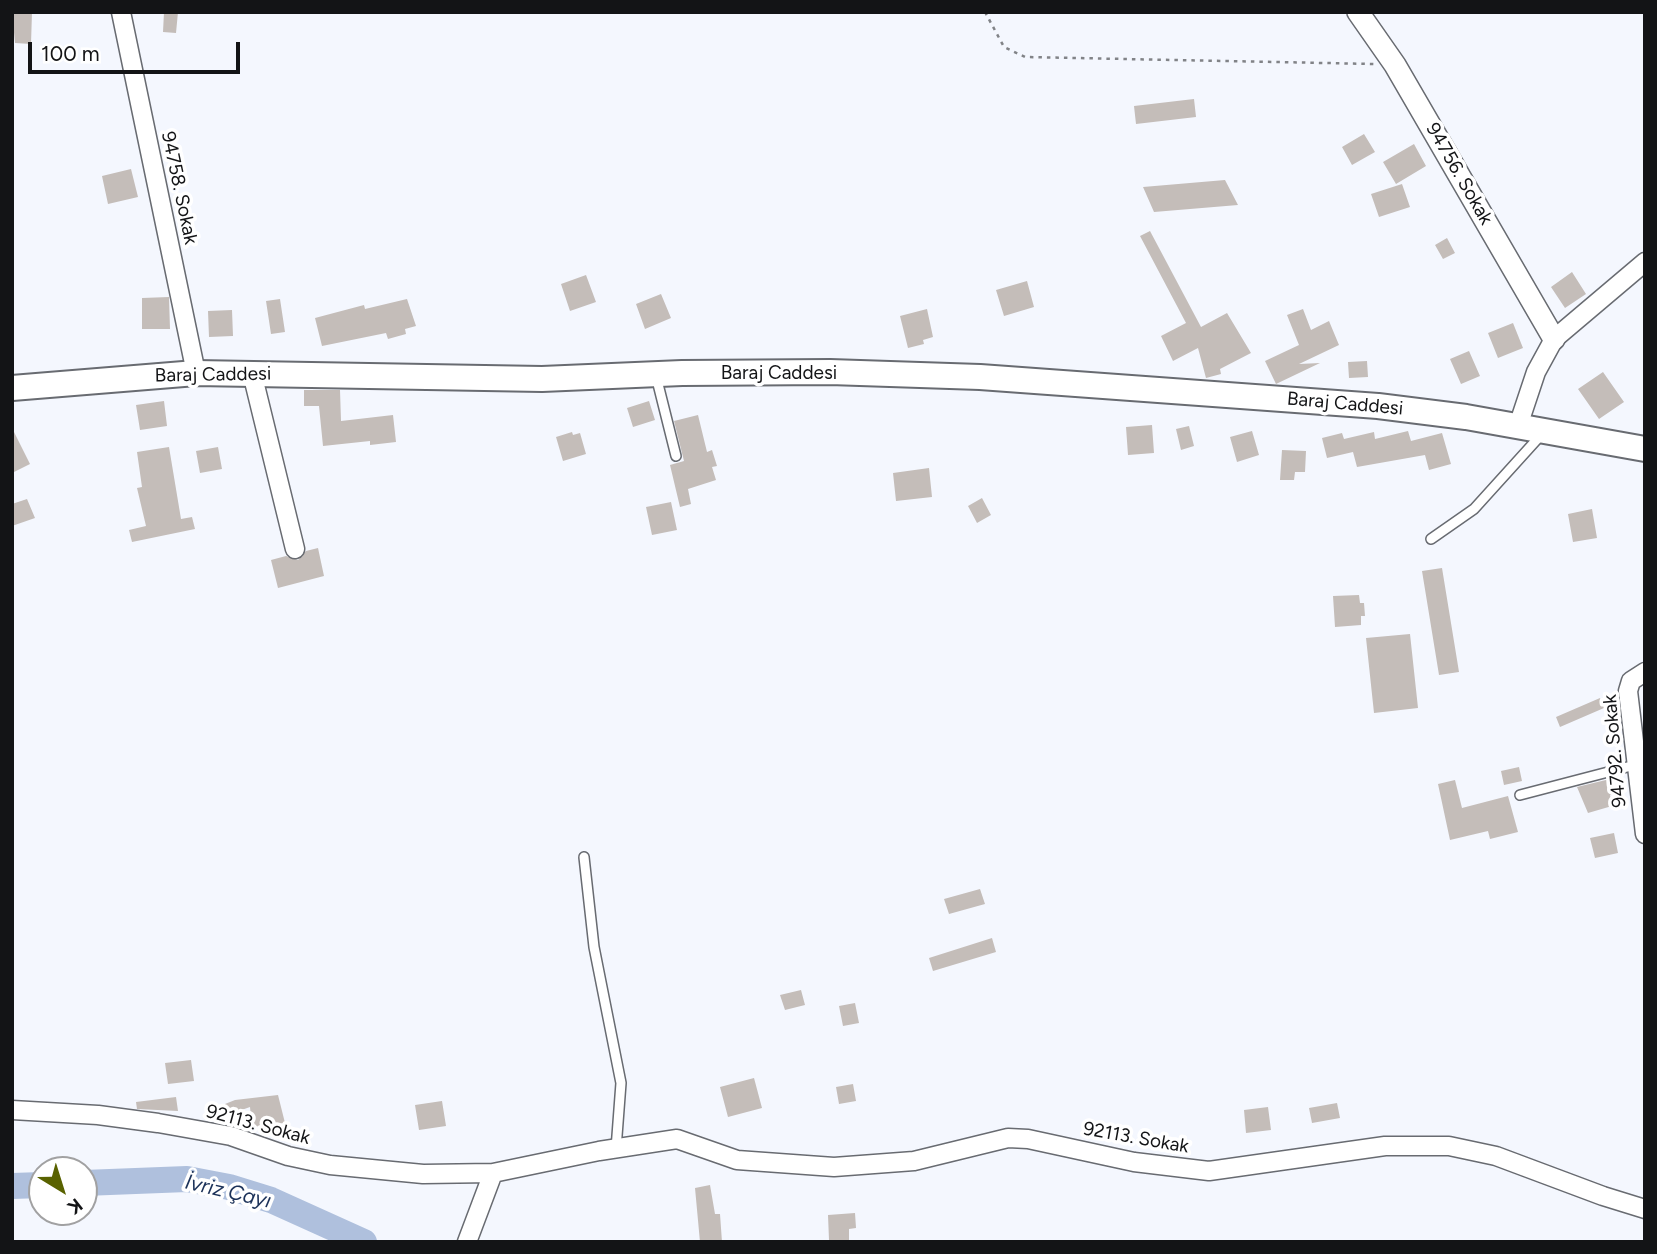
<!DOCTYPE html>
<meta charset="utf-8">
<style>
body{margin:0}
#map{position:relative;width:1657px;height:1254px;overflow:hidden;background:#f4f7fe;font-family:Figtree,sans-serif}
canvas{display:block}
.frame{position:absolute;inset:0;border:14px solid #131416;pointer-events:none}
.north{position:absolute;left:28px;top:1156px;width:70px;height:70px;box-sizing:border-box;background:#fff;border:2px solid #a1a1a2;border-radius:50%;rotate:142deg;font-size:19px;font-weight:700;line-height:28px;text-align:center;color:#131416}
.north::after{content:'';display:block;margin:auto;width:24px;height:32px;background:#596200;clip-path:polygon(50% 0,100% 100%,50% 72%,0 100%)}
.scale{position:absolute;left:28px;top:42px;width:212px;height:32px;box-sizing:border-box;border:4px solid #131416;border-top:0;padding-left:9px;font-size:21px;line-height:24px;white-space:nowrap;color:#131416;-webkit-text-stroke:5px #fff;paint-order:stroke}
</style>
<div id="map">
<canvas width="1657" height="1254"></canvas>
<div class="frame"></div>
<div class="north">K</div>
<div class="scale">100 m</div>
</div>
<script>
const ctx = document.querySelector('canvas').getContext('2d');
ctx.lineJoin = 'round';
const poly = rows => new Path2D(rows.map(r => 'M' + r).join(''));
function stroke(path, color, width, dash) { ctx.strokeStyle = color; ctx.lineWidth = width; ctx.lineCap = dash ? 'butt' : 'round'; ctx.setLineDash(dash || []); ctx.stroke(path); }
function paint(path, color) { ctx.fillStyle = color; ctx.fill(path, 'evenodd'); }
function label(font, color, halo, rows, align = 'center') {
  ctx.font = font + ' Figtree,sans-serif'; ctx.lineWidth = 7; ctx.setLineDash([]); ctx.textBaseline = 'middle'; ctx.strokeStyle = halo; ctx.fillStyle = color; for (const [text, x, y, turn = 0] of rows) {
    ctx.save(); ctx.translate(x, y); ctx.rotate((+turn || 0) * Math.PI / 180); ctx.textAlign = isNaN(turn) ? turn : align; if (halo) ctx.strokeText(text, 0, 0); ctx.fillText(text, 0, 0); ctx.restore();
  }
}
stroke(poly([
 [84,1183,187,1179,229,1187,271,1200,364,1242],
 [12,1186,42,1185]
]), '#afc0dd', 26);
paint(poly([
 [12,12,32,12,31,44,15,43],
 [164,12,178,12,176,33,163,32],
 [1194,99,1196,117,1136,124,1134,106],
 [1364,134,1375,152,1352,165,1342,147],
 [1414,144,1426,166,1396,184,1383,162],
 [131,169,138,197,108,204,102,176],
 [1225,180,1238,205,1154,212,1143,187],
 [1402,184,1410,207,1379,217,1371,194],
 [1150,231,1201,327,1227,313,1251,353,1220,369,1221,374,1206,378,1198,348,1173,361,1161,336,1186,323,1140,236],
 [1447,238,1455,253,1443,259,1435,245],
 [1572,272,1586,294,1565,308,1551,287],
 [586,275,596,302,570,311,561,284],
 [1027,281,1034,307,1004,316,996,290],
 [661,294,671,318,645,329,636,304],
 [169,297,170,329,142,329,142,298],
 [280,299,285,332,271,334,266,301],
 [407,299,416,326,405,329,406,334,388,339,386,333,322,346,315,318,364,305,365,309],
 [927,309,933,337,923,340,924,344,908,348,900,316],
 [1303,309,1311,330,1329,321,1339,345,1299,364,1320,363,1276,384,1265,361,1299,345,1287,315],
 [232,310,233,336,209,337,208,311],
 [1513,323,1523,348,1498,358,1488,333],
 [1469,351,1480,376,1461,384,1450,359],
 [1367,361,1368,377,1349,378,1348,362],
 [1603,372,1624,402,1599,419,1578,389],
 [304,390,340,390,341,421,393,415,396,442,370,445,370,441,323,446,319,406,304,406],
 [164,401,167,426,140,430,136,405],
 [649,401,655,420,633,427,627,408],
 [698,415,707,452,712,450,717,466,712,467,716,480,688,489,691,504,680,507,670,465,684,461,674,421],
 [1152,425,1154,453,1128,455,1126,427],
 [1189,426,1194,446,1181,450,1176,429],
 [12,428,30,464,12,473],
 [1252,431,1259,455,1237,462,1230,437],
 [1408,431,1411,441,1442,433,1451,464,1429,470,1425,455,1357,467,1353,452,1327,458,1322,438,1342,433,1344,439,1374,432,1375,439],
 [572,432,573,435,580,433,586,454,563,461,556,437],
 [169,447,181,519,192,517,195,529,132,542,129,530,146,526,137,488,142,487,137,452],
 [218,447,222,469,200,473,196,451],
 [1282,450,1306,451,1305,472,1295,472,1294,480,1280,480],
 [929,468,932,497,896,501,893,473],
 [982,498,991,515,977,523,968,506],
 [27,499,35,518,12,526,12,504],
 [671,502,677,530,652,535,646,507],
 [1592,509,1597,538,1573,542,1568,514],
 [318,548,324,576,278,588,271,560,286,556,298,560,306,551],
 [1442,568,1459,672,1439,675,1422,571],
 [1359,595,1360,603,1364,603,1365,616,1361,616,1361,625,1335,627,1333,596],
 [1410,634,1418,708,1374,713,1366,638],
 [1600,698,1604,708,1560,727,1556,717],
 [1519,767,1522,781,1504,785,1501,771],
 [1610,779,1614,794,1610,795,1612,806,1588,813,1577,787],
 [1455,780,1462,808,1508,796,1518,832,1490,839,1488,831,1450,840,1438,784],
 [1614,833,1618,853,1595,858,1590,838],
 [980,889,985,904,949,914,944,899],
 [992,938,996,952,933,971,929,958],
 [801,990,805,1005,785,1010,780,995],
 [855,1003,859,1023,843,1026,839,1006],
 [191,1060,194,1081,168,1084,165,1063],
 [754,1078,762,1108,728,1117,720,1087],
 [853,1084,856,1101,839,1104,836,1087],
 [278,1095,285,1123,252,1127,250,1107,219,1118,215,1108,235,1100],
 [176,1097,178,1111,137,1109,136,1102],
 [442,1101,446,1126,419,1130,415,1105],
 [1337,1103,1340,1118,1312,1123,1309,1108],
 [1268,1107,1271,1130,1246,1133,1244,1110],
 [710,1185,715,1214,720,1214,722,1242,700,1242,695,1188],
 [855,1213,856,1228,849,1229,849,1240,829,1240,828,1215]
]), '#c4bdb9');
const service = poly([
 [656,376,676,456],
 [1431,539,1474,509,1541,435],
 [1520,795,1635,765],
 [584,857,594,947,621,1083,616,1149]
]);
const minor = poly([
 [121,12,196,373],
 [252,373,295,549],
 [1518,426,1536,372,1554,339,1645,262],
 [1645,672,1631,681,1628,691,1645,834],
 [12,1110,98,1115,158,1123,231,1136,288,1156,330,1165,423,1174,493,1173,599,1151,677,1139,737,1160,834,1167,914,1161,1008,1138,1028,1139,1134,1162,1209,1171,1385,1146,1449,1146,1496,1156,1603,1196,1645,1209],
 [467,1242,493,1173]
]);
const tertiary = poly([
 [1358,12,1395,65,1554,339]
]);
const secondary = poly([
 [12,388,196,373,542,379,682,373,830,372,980,377,1378,406,1466,417,1645,449]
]);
stroke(service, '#686b71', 12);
stroke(minor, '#686b71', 21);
stroke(tertiary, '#686b71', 24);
stroke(secondary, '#686b71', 28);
stroke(poly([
 [985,12,1004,47,1025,57,1375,64]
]), '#818387', 2.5, [3.5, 5]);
stroke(service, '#fff', 9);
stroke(minor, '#fff', 18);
stroke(tertiary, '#fff', 21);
stroke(secondary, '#fff', 24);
label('19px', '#131416', '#fff', [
 ["94756. Sokak",1459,174,60],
 ["94758. Sokak",179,188,78],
 ["Baraj Caddesi",779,373],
 ["Baraj Caddesi",213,375,-1],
 ["Baraj Caddesi",1345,404,5],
 ["94792. Sokak",1615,751,-95],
 ["92113. Sokak",258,1125,15],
 ["92113. Sokak",1136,1138,10]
]);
label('italic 21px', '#1c3259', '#fff', [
 ["İvriz Çayı",228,1192,13]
]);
</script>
